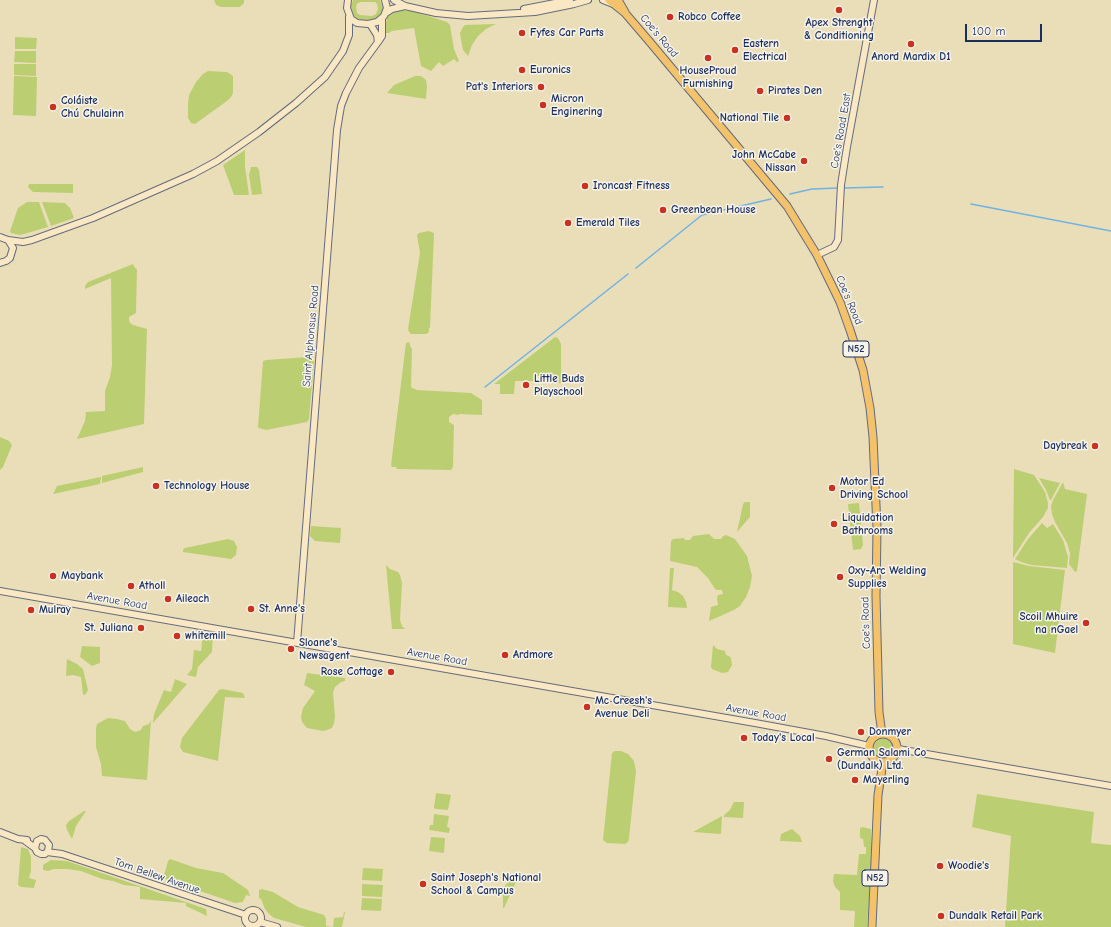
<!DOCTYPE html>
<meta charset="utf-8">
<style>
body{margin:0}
#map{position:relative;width:1111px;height:927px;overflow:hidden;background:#eadeb9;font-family:"Comic Neue",sans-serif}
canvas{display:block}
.scale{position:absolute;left:965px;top:24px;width:77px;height:18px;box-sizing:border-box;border:2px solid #1b2f5e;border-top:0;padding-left:5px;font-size:12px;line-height:14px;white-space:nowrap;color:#1b2f5e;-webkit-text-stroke:3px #f7f3e8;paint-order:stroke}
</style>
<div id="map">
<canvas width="1111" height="927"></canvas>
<div class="scale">100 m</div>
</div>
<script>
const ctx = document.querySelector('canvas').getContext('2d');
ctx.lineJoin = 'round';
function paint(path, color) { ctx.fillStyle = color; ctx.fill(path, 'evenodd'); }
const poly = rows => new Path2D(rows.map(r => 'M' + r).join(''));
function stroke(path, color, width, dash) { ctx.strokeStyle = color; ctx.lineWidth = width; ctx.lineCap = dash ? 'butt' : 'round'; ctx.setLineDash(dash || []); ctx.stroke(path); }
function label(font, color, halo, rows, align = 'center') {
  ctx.font = font + ' "Comic Neue",sans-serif'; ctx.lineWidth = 3; ctx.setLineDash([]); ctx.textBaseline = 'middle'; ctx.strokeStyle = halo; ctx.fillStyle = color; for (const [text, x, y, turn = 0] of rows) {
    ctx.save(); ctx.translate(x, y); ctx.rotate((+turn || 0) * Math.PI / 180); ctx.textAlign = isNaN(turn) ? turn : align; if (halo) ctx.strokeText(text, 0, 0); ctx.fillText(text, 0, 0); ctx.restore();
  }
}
paint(poly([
 [214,0,244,0,244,3,240,7,221,7,216,5],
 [353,0,380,0,383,8,382,14,378,18,373,21,357,19,352,14,350,8],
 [361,2,375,2,377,4,378,9,376,14,372,16,360,15,357,13,356,6,358,3],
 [395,10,401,10,413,11,447,22,450,25,454,49,459,61,457,62,454,59,443,66,439,62,431,71,421,66,414,28,392,31,389,33,384,33,387,18,390,13],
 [494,24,496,24,486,29,478,36,472,45,468,56,463,50,461,40,460,33,463,27,465,25],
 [15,37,37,38,36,49,15,49],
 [15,51,36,51,36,63,14,62],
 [14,64,36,64,36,76,14,75],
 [208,71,227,72,233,76,233,93,231,97,227,101,195,124,191,123,188,118,188,104,189,95,196,82,203,74],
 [14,76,37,77,36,116,13,115],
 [415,76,421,76,426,80,427,86,426,99,387,93,394,85],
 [245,150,245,166,249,195,234,195,223,165],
 [251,167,257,167,259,170,262,194,252,195,249,175],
 [29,184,73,184,73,193,33,192,28,187],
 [27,202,39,202,48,227,24,234,20,235,11,233,10,231,18,208],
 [42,202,65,203,70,208,74,218,51,226],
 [429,231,434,233,430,328,429,328,429,332,426,334,411,334,409,332,408,329,420,253,417,235,419,233],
 [133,264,135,268,137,269,136,313,129,317,129,320,130,323,133,325,147,329,144,424,77,439,85,421,86,412,105,411,105,391,110,377,112,365,111,278,85,289,85,286,88,282],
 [555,337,558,338,561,344,561,383,545,382,545,376,535,376,535,381,515,381,514,394,500,394,500,384,494,384],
 [409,342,411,348,412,348,411,386,412,388,417,390,471,393,482,400,482,415,459,414,459,415,453,414,449,417,449,422,454,425,453,467,451,470,397,469,396,467,392,467,391,465,406,343],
 [308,357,314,361,309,419,307,422,266,430,259,428,258,427,263,361,266,360],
 [0,437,9,441,12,445,3,467,0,470],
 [143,467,143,472,102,483,102,476],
 [1014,469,1034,475,1045,492,1048,503,1048,508,1043,517,1029,533,1013,558],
 [101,477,100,484,53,494,57,486],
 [1039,478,1060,483,1051,500,1050,500,1046,490],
 [1063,482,1065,489,1087,494,1077,571,1075,572,1069,564,1070,553,1067,543,1055,522,1052,514,1051,506,1053,500],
 [745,502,750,502,750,517,737,532,743,504],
 [859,503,863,545,861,549,853,550,848,504],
 [1042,523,1047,528,1053,524,1063,540,1068,557,1067,568,1031,565,1021,562,1015,559,1028,539],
 [311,526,341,528,340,543,315,541,310,536],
 [709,534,714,539,721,539,723,536,726,535,735,539,747,556,752,576,750,587,746,597,740,606,734,610,709,621,711,607,718,605,717,598,718,595,723,594,722,590,717,590,715,589,708,578,697,567,670,561,671,541,673,539,684,538,685,540,690,540,693,536],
 [228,539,234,541,237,547,236,555,231,559,183,552,183,550,185,548],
 [1013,562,1029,566,1065,570,1055,653,1013,644],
 [386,565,390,569,398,572,400,575,402,583,400,620,402,626,405,629,392,629],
 [670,568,674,568,672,590,678,592,683,596,686,602,687,608,668,607],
 [203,632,213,634,212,652,198,667,196,677,187,675,192,669,194,650,201,651],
 [713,645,717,649,725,651,726,655,729,656,731,658,732,665,728,672,722,673,712,669,711,667],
 [82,646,100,647,100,663,92,666,80,657],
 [67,659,77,664,83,669,88,690,86,694,83,695,81,677,73,675,66,676],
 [307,673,345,678,345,681,341,682,335,687,333,692,335,716,334,723,332,728,327,730,323,731,307,728,302,722,301,717,303,708,315,691,304,685],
 [175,679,187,684,153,723,154,714,164,690,171,692],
 [222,689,243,693,245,698,225,697,218,761,183,752,180,747,182,738,219,690],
 [108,718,117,719,125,721,130,729,135,732,141,730,143,726,149,724,151,720,147,780,102,776,101,764,96,747,96,728,97,724],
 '874 748a10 10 0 1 1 20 0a10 10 0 1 1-20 0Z',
 [615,751,621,751,628,754,634,761,636,771,629,838,628,842,625,844,607,843,603,840,612,753],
 [436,793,451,795,448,810,436,809,434,808],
 [977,794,1094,812,1091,843,1111,845,1111,927,1005,927,1011,836,972,827],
 [734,802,744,802,743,818,724,817,724,815,730,810],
 [84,811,86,811,76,826,72,839,67,830,66,825,69,821],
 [434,814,449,816,447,827,450,828,449,833,429,830,430,825,433,825],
 [722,816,721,834,693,832],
 [862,827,871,829,872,857,867,927,854,927,855,911,840,910,840,892,835,887,833,881,834,874,857,875,859,854,866,854,866,847,864,847,863,839,860,838,860,828],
 [792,829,800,836,802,842,780,841,781,834],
 [431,837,445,838,444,853,429,851],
 [21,847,28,849,31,857,31,871,29,878,36,880,34,888,21,887,18,885],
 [170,859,196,868,223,873,248,890,250,896,246,895,243,902,235,903,162,878,165,872,168,861],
 [51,860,67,861,206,909,207,916,186,906,186,903,140,899,140,887,124,885,113,881,102,879,81,871,67,869,54,869,48,871,43,870,43,865],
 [363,868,383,869,382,881,362,880],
 [512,878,517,879,516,882,504,908,503,908,503,888],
 [362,884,383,885,382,897,362,896],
 [262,889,273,892,298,907,324,915,326,919,326,926,333,927,334,918,343,917,344,912,345,912,342,927,306,927,274,918,269,914,265,909,261,899,259,898,259,890],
 [362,898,382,899,381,911,361,910]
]), '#bcce72');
stroke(poly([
 [843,188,883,187],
 [790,194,812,189,839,188],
 [971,204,1111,231],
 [636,268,702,215,771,199],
 [485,387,628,274]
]), '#6fb3e5', 1.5);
const secondary = poly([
 [348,0,347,8,351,19,357,23,368,24,377,22,384,16,387,8,385,0],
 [394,0,405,6,436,13,468,16,535,12,574,4,588,0],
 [603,0,613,4],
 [524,9,570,0],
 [386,13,392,9,405,6],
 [370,24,377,35,378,42,382,36,382,19],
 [0,237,8,240,13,248,10,258,6,261,0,263],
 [8,240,23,242,32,240,93,218,193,174,217,161,259,132,296,103,325,77,343,51,349,35,349,17],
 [817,255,834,247,838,240,841,185,847,147,874,0],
 [0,591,755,723,826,736,869,746],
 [297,643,337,130,341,106,346,93,359,68,378,42],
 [898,749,1111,786],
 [0,832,18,839,27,840],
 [24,840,35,848,37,852,41,854,45,854,48,851,49,845,45,840,41,839,37,841,35,848],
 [47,852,62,854,246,915],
 '245 918a8 8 0 1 1 16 0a8 8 0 1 1-16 0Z',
 [260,922,277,927]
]);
const primary = poly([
 [609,0,625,13,649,41,787,206,817,255,840,302,850,330,863,370,870,408,873,437,877,528,876,596,879,712,882,734],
 [618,0,625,12],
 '869 748a14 14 0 1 1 28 0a14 14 0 1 1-28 0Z',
 [872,927,878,795,883,762]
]);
stroke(secondary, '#636c7e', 8);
stroke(primary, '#636c7e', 9);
stroke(secondary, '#fae7c3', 6);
stroke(primary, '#f3c26a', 7);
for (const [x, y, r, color] of [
 [839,10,4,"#c8321e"],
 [670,17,4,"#c8321e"],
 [522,33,4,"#c8321e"],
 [911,44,4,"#c8321e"],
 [735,50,4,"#c8321e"],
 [708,58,4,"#c8321e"],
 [522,70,4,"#c8321e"],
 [541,87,4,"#c8321e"],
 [760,91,4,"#c8321e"],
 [543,105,4,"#c8321e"],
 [53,107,4,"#c8321e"],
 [787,118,4,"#c8321e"],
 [804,161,4,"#c8321e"],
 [585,186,4,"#c8321e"],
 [663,210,4,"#c8321e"],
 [568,223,4,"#c8321e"],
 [526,385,4,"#c8321e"],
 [1095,446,4,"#c8321e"],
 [156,486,4,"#c8321e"],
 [832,488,4,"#c8321e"],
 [834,524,4,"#c8321e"],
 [53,576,4,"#c8321e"],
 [840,577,4,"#c8321e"],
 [131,586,4,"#c8321e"],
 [168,599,4,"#c8321e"],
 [251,609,4,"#c8321e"],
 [31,610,4,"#c8321e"],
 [1086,623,4,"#c8321e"],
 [141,628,4,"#c8321e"],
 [177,636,4,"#c8321e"],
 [291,649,4,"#c8321e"],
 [505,655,4,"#c8321e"],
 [391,672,4,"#c8321e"],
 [587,707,4,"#c8321e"],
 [861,732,4,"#c8321e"],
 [744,738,4,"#c8321e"],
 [829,759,4,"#c8321e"],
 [855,780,4,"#c8321e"],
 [940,866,4,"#c8321e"],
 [423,884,4,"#c8321e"],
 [941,916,4,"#c8321e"]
]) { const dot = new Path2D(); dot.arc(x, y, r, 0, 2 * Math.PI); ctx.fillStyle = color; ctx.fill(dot); stroke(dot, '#f7f3e8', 1.5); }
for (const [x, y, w] of [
 [856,349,26],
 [875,878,26]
]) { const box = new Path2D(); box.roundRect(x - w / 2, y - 8, w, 16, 3); ctx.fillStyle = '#f7f3e8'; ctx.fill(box); stroke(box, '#1b2f5e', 1); }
label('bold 10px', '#1b2f5e', null, [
 ["N52",856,349],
 ["N52",875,878]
]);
label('bold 11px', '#1b2f5e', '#f7f3e8', [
 ["Robco Coffee",678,17],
 ["Apex Strenght",839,23,"center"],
 ["& Conditioning",839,36,"center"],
 ["Fyfes Car Parts",530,33],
 ["Eastern",743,44],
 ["Electrical",743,57],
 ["Anord Mardix D1",911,57,"center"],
 ["Euronics",530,70],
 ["HouseProud",708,71,"center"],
 ["Furnishing",708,84,"center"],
 ["Pat's Interiors",533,87,"right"],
 ["Pirates Den",768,91],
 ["Micron",551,99],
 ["Enginering",551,112],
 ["Coláiste",61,101],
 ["Chú Chulainn",61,114],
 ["National Tile",779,118,"right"],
 ["John McCabe",796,155,"right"],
 ["Nissan",796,168,"right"],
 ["Ironcast Fitness",593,186],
 ["Greenbean House",671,210],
 ["Emerald Tiles",576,223],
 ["Little Buds",534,379],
 ["Playschool",534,392],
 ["Daybreak",1087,446,"right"],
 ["Motor Ed",840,482],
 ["Driving School",840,495],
 ["Technology House",164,486],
 ["Liquidation",842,518],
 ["Bathrooms",842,531],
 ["Oxy-Arc Welding",848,571],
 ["Supplies",848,584],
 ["Maybank",61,576],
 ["Atholl",139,586],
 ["Aileach",176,599],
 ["St. Anne's",259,609],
 ["Mulray",39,610],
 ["Scoil Mhuire",1078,617,"right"],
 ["na nGael",1078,630,"right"],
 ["St. Juliana",133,628,"right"],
 ["whitemill",185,636],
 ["Sloane's",299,643],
 ["Newsagent",299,656],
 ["Ardmore",513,655],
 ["Rose Cottage",383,672,"right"],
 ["Mc Creesh's",595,701],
 ["Avenue Deli",595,714],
 ["Donmyer",869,732],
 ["Today's Local",752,738],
 ["German Salami Co",837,753],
 ["(Dundalk) Ltd.",837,766],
 ["Mayerling",863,780],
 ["Woodie's",948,866],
 ["Saint Joseph's National",431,878],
 ["School & Campus",431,891],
 ["Dundalk Retail Park",949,916]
], 'left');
label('11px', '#1b2f5e', '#f7f3e8', [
 ["Coe's Road",659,36,50],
 ["Coe's Road East",841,131,-80],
 ["Coe's Road",849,300,67],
 ["Saint Alphonsus Road",311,336,-85],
 ["Avenue Road",117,601,10],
 ["Coe's Road",866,623,-92],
 ["Avenue Road",437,657,10],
 ["Avenue Road",756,713,10],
 ["Tom Bellew Avenue",157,876,19]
]);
</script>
